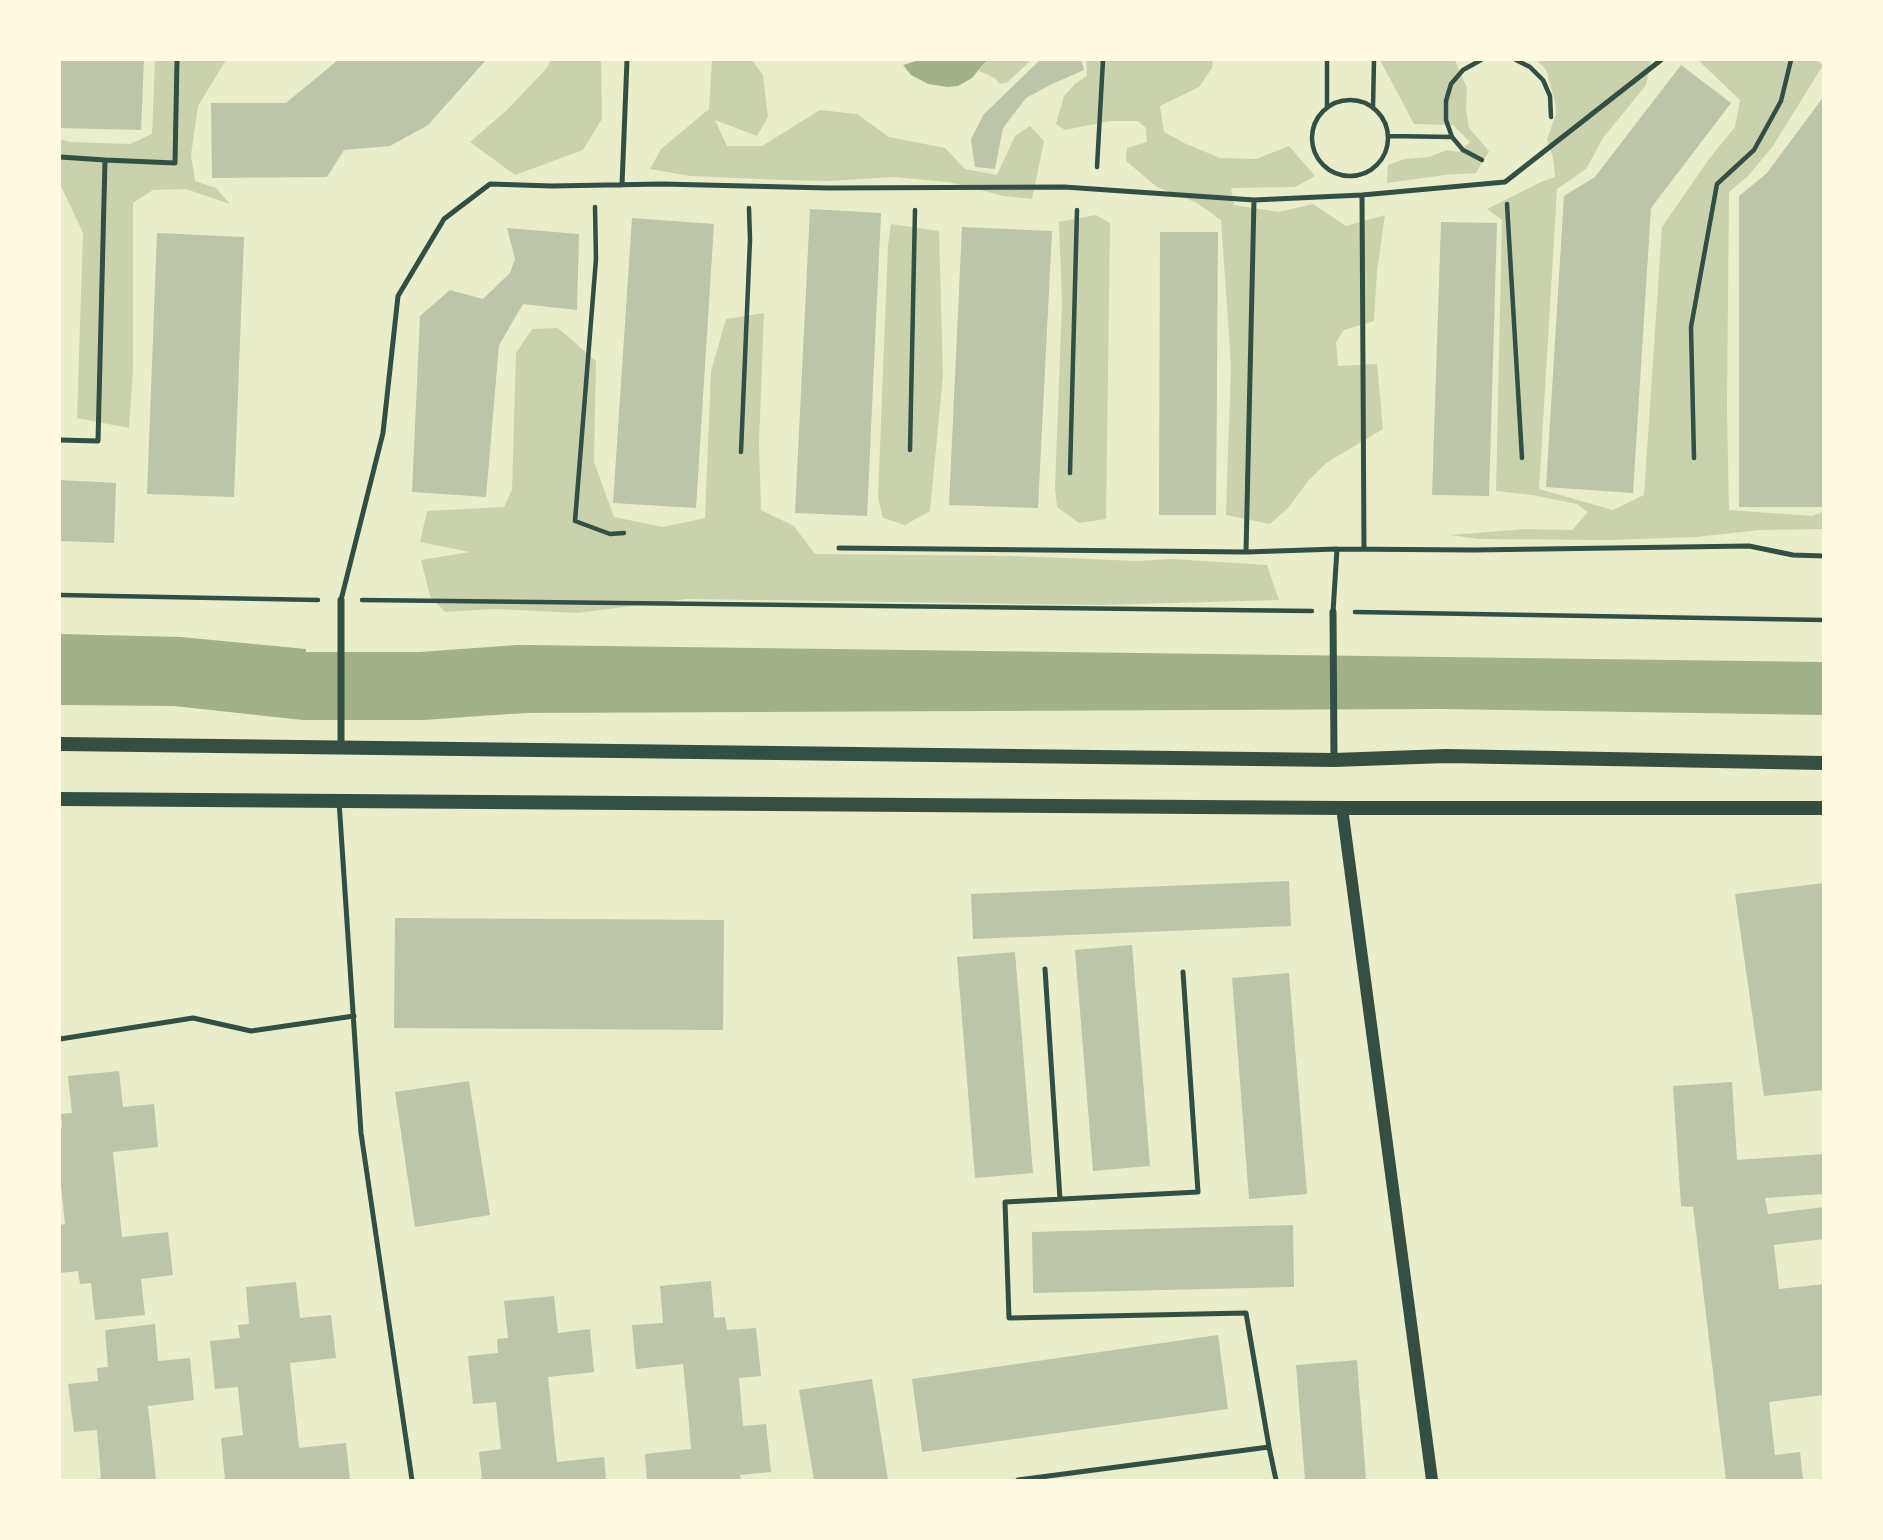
<!DOCTYPE html>
<style>
body{margin:0}
#map{position:relative;width:1883px;height:1540px;overflow:hidden;background:#e9edc9;font-family:Manrope,sans-serif}
canvas{display:block}
.frame{position:absolute;inset:0;border:61px solid #fefae0;pointer-events:none}
</style>
<div id="map">
<canvas width="1883" height="1540"></canvas>
<div class="frame"></div>
</div>
<script>
const ctx = document.querySelector('canvas').getContext('2d');
ctx.lineJoin = 'round';
function paint(path, color) { ctx.fillStyle = color; ctx.fill(path, 'evenodd'); }
const poly = rows => new Path2D(rows.map(r => 'M' + r).join(''));
function stroke(path, color, width, dash) { ctx.strokeStyle = color; ctx.lineWidth = width; ctx.lineCap = dash ? 'butt' : 'round'; ctx.setLineDash(dash || []); ctx.stroke(path); }
paint(poly([
 [155,60,226,60,198,106,191,155,195,181,216,188,230,204,186,189,153,190,133,203,133,371,129,428,77,418,83,233,60,184,60,139,70,142,130,144,152,134],
 [551,60,601,60,602,119,583,150,515,175,470,142,508,109,546,69],
 [712,60,752,60,763,75,768,117,757,136,715,120,727,146,762,146,820,110,857,114,889,137,945,148,965,169,997,175,1015,136,1030,126,1044,141,1032,199,1004,196,949,182,893,177,830,181,784,180,690,176,650,169,661,149,709,109],
 [987,60,1031,60,1008,82,1000,84,995,78,979,71],
 [1086,60,1213,60,1212,68,1199,87,1160,106,1164,132,1184,143,1220,158,1256,159,1289,146,1315,176,1295,187,1231,188,1234,205,1279,212,1313,204,1346,226,1385,215,1377,271,1374,321,1344,330,1336,342,1338,366,1377,364,1383,429,1326,463,1308,481,1288,508,1270,524,1226,515,1231,365,1221,220,1197,203,1157,187,1126,161,1127,148,1147,142,1146,128,1138,121,1110,121,1065,130,1056,124,1064,96,1075,84,1087,76],
 [1380,60,1455,60,1467,88,1466,110,1469,128,1489,151,1476,173,1445,175,1387,183,1388,165,1405,159,1429,157,1447,150,1459,152,1470,142,1453,125,1414,124],
 [1537,60,1651,60,1646,85,1603,138,1586,169,1557,189,1539,489,1613,510,1644,495,1662,227,1709,159,1735,127,1740,100,1698,60,1815,60,1823,65,1773,146,1748,176,1729,192,1727,408,1729,510,1812,516,1823,512,1823,529,1760,530,1696,537,1610,540,1478,539,1450,535,1526,529,1572,530,1588,512,1577,504,1532,495,1496,491,1502,220,1487,209,1541,182,1555,177,1553,158,1547,139,1556,114,1555,101,1546,70],
 [1096,215,1110,223,1106,519,1079,523,1057,507,1055,487,1062,303,1059,222],
 [891,224,939,231,943,375,930,511,905,525,883,518,878,498,888,245],
 [764,313,759,443,761,510,794,526,815,554,1014,556,1137,561,1172,559,1267,565,1279,600,1102,605,687,599,577,613,495,609,445,612,430,596,421,560,470,552,420,542,427,511,504,507,512,490,516,353,532,329,558,328,596,361,594,462,614,517,663,527,705,518,711,371,726,319]
]), '#cad2ad');
paint(poly([
 [919,60,987,60,972,78,958,86,948,87,928,84,911,75,903,65],
 [60,634,181,637,306,649,305,713,181,694,60,694],
 [528,645,1824,662,1823,715,1440,709,529,713,424,718,425,654]
]), '#a3b18a');
stroke(poly([
 [60,671,175,672,304,686,422,686,519,679]
]), '#a3b18a', 68);
paint(poly([
 [60,60,144,60,141,130,60,128],
 [338,60,486,60,428,125,390,146,344,150,327,177,212,178,211,103,286,103],
 [1040,60,1081,60,1084,70,1052,84,1026,98,1003,128,995,169,975,167,971,139,984,114],
 [1681,65,1731,103,1651,208,1633,493,1546,487,1564,196,1595,177],
 [1824,96,1824,507,1739,507,1739,196,1767,173],
 [810,209,881,213,867,516,795,513],
 [632,218,714,224,696,508,613,503],
 [1441,222,1497,223,1489,496,1432,495],
 [962,227,1052,231,1038,508,949,505],
 [507,228,579,234,577,310,523,304,499,345,486,497,412,492,420,316,450,290,483,299,510,273,515,259],
 [1160,232,1218,232,1216,515,1159,515],
 [157,233,244,237,234,497,147,494],
 [60,480,116,483,114,543,60,541],
 [1289,881,1291,926,973,939,971,894],
 [1824,883,1824,1090,1764,1096,1735,894],
 [395,918,724,920,723,1030,394,1028],
 [1132,945,1150,1166,1093,1171,1075,950],
 [1015,952,1033,1173,975,1178,957,957],
 [1289,973,1307,1194,1249,1199,1232,978],
 [119,1071,123,1107,154,1104,158,1147,113,1152,122,1237,168,1232,173,1275,141,1279,145,1315,95,1320,91,1283,80,1284,78,1271,60,1273,60,1225,65,1224,60,1176,60,1128,62,1127,61,1114,72,1113,68,1076],
 [469,1081,490,1215,415,1227,395,1092],
 [1732,1082,1737,1160,1824,1154,1824,1194,1765,1198,1768,1214,1824,1207,1824,1239,1774,1245,1779,1289,1824,1284,1824,1395,1769,1402,1775,1455,1800,1452,1803,1480,1726,1480,1693,1207,1681,1206,1673,1086],
 [1293,1225,1294,1287,1033,1293,1032,1232],
 [711,1281,714,1318,725,1317,727,1330,756,1328,761,1376,739,1378,743,1426,766,1424,771,1472,740,1475,741,1480,647,1480,645,1454,691,1449,687,1403,683,1364,636,1369,632,1325,663,1323,660,1286],
 [296,1282,300,1318,331,1315,336,1358,290,1363,299,1448,346,1443,350,1480,225,1480,221,1438,243,1435,240,1409,238,1387,215,1389,210,1341,240,1338,238,1325,249,1324,246,1287],
 [554,1296,558,1333,590,1329,594,1372,548,1377,557,1462,604,1457,606,1480,482,1480,479,1452,501,1449,496,1402,473,1404,468,1356,498,1353,497,1339,508,1338,504,1301],
 [155,1324,158,1361,190,1358,194,1400,148,1406,156,1480,94,1480,101,1478,97,1430,74,1432,68,1384,98,1381,97,1368,108,1367,105,1330],
 [1218,1335,1228,1409,922,1452,912,1379],
 [1357,1360,1366,1480,1305,1480,1296,1365],
 [872,1379,888,1480,814,1480,799,1390]
]), '#bcc5a7');
stroke(poly([
 [1327,60,1327,107],
 [1481,60,1463,70,1451,84,1446,101,1446,120,1452,137,1463,150,1482,160],
 [1516,60,1530,67,1543,80,1550,96,1551,117],
 '1312 138a38 38 0 1 1 76 0a38 38 0 1 1-76 0Z',
 [1373,108,1374,60],
 [1388,136,1452,137],
 [1097,167,1103,60],
 [1507,204,1522,458],
 [595,207,596,259,575,521,610,534,624,533],
 [910,450,915,210],
 [741,452,750,240,749,208],
 [1694,458,1691,327,1717,184,1754,150,1781,101,1791,60],
 [1070,473,1077,210],
 [60,595,318,600],
 [362,600,1312,611],
 [1355,612,1824,620]
]), '#344e41', 4.5);
stroke(poly([
 [60,157,105,160,98,441,60,440],
 [105,160,175,163,177,60],
 [622,185,627,60],
 [1362,195,1364,549],
 [839,548,1246,552,1337,549],
 [1246,552,1254,200],
 [341,600,383,433,398,296,444,219,490,184,552,186,662,184,828,188,1064,187,1254,200,1362,195,1505,182,1661,60],
 [1333,612,1337,549,1474,550,1749,546,1793,555,1824,556],
 [339,801,361,1133,412,1480],
 [1045,969,1060,1199],
 [1183,972,1198,1192,1005,1202,1009,1318,1246,1313,1269,1447],
 [60,1039,193,1018,251,1031,354,1016],
 [1018,1480,1269,1447,1276,1480]
]), '#344e41', 5);
stroke(poly([
 [341,600,341,747],
 [1333,612,1334,760]
]), '#344e41', 7);
stroke(poly([
 [1342,808,1432,1480]
]), '#344e41', 12);
stroke(poly([
 [60,744,1334,760,1446,756,1824,763],
 [60,799,1342,808,1824,808]
]), '#344e41', 14);
</script>
